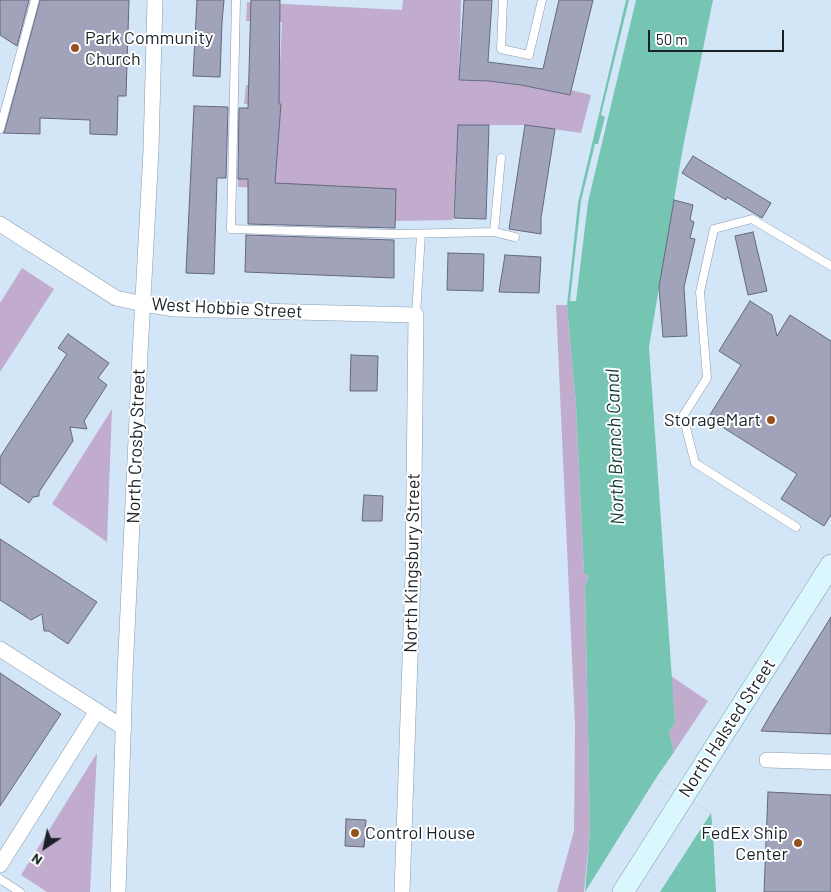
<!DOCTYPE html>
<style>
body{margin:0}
#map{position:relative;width:831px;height:892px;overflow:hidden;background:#d3e6f8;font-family:Barlow,sans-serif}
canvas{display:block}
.north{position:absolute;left:20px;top:822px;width:50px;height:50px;-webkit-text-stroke:4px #fff;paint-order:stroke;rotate:214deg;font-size:14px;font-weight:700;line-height:20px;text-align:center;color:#192127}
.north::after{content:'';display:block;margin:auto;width:18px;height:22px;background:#192127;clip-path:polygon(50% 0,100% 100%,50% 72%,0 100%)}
.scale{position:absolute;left:648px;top:30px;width:136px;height:22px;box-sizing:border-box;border:2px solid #192127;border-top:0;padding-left:6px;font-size:15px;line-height:18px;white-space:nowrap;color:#192127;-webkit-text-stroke:4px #fff;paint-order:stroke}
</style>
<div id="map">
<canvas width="831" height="892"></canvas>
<div class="north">N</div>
<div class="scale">50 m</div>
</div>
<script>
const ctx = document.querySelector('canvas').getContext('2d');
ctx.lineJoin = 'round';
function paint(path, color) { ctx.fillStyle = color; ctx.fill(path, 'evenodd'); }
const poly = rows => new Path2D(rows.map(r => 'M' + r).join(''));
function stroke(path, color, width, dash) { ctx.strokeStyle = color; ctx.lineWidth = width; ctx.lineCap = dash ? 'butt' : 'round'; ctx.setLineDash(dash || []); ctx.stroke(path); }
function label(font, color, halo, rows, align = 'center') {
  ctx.font = font + ' Barlow,sans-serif'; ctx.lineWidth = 4; ctx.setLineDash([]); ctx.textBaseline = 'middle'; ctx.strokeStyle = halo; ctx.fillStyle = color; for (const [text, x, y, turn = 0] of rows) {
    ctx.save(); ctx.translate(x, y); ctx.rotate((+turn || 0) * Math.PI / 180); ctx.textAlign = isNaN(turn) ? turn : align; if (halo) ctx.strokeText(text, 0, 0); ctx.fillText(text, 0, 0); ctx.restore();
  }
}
paint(poly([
 [403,0,461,0,459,80,489,81,521,85,569,95,571,90,591,95,581,133,525,125,458,125,453,220,394,221,394,192,238,187,238,169,279,105,244,104,246,85,279,87,282,22,246,21,247,2,402,10],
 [22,268,54,289,0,372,0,303],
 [556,305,567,305,576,405,584,573,588,573,587,582,585,583,590,831,584,892,557,892,574,831,575,725],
 [112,409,107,542,52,504],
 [671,676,708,701,674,752,669,732,675,723],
 [97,753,90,892,47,892,21,875]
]), '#c2acce');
paint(poly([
 [626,0,713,0,683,147,649,347,675,723,669,732,674,752,656,778,711,813,713,832,716,892,585,892,590,831,585,583,587,582,588,574,584,574,576,405,567,305,578,203]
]), '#76c5b3');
paint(poly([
 [629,0,636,0,588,202,576,301,570,301,581,201,595,144,598,144,605,117,601,115],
 [656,778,711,813,660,892,585,892]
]), '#d3e6f8');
const building = poly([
 [0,0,29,0,17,46,0,35,0,0],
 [40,0,129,0,126,96,118,96,117,135,90,134,90,120,40,118,40,134,3,133,5,130,40,0],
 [197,0,224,0,222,22,220,77,193,76,197,0],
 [251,0,280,0,279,104,281,104,275,183,396,189,395,228,248,224,248,179,238,179,239,108,248,108,251,0],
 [464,0,492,0,488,62,543,69,559,0,593,0,570,95,521,85,489,81,459,80,464,0],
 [194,106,228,107,226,178,217,178,214,274,186,273,194,106],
 [458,125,489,125,486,219,454,218,458,125],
 [525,125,555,129,541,218,541,234,509,229,525,125],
 [693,156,771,203,762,218,727,197,726,200,682,173,693,156],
 [674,200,693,205,690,220,694,222,690,238,695,239,684,287,687,336,663,337,659,287,674,200],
 [753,232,767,291,748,295,735,236,753,232],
 [246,235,394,240,394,278,245,272,246,235],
 [448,253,484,254,483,291,447,290,448,253],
 [505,255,541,257,539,293,499,292,505,255],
 [750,301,772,315,777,336,790,315,831,341,831,515,824,526,781,499,797,474,708,418,741,365,719,351,750,301],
 [68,334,109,363,98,378,107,385,84,421,87,429,70,427,73,441,39,492,39,496,33,497,29,503,0,483,0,457,67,354,58,348,68,334],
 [351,355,378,356,377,391,350,391,351,355],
 [364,495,383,496,382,521,362,521,364,495],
 [0,539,97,602,68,644,49,631,44,631,42,614,31,620,0,600,0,539],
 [831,617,831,734,761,731,772,712,831,617],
 [0,673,61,714,0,806,0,673],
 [768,792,831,795,831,892,764,892,768,792],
 [346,819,366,820,364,847,345,846,346,819]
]);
paint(building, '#a0a3b9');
stroke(building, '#65687c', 1);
const lane = poly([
 [236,0,231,229,397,234,494,232,515,237],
 [503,0,501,49,529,55,542,0],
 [0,129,35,0],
 [494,232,501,158],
 [416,315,421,234],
 [796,527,695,463,683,416,707,378,700,292,714,229,752,219,831,266],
 [0,879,20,892]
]);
const street = poly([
 [0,224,116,298,143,304,175,309,416,315,413,572,402,892],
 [0,649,124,728],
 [767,760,831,762],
 [0,865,97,711],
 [118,892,125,674,140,354,151,150,155,0]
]);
const secondary = poly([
 [623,892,831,565]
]);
stroke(lane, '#889aab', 9);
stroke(street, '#889aab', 16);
stroke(secondary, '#889aab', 22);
stroke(lane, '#fff', 8);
stroke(street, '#fff', 15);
stroke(secondary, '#daf7fd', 21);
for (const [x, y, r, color] of [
 [75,48,5,"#94531e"],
 [771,420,5,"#94531e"],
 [355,833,5,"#94531e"],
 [798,843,5,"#94531e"]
]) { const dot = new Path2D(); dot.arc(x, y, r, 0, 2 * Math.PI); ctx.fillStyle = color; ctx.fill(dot); stroke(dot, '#fff', 2); }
label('18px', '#192127', '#fff', [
 ["Park Community",85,38],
 ["Church",85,59],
 ["StorageMart",761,420,"right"],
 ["Control House",365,833],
 ["FedEx Ship",788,833,"right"],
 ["Center",788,854,"right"]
], 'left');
label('18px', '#192127', '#fff', [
 ["West Hobbie Street",227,308,3],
 ["North Crosby Street",136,446,-88],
 ["North Kingsbury Street",412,563,-89],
 ["North Halsted Street",727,728,-57]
]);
label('italic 19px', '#133831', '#fff', [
 ["North Branch Canal",615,447,-92]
]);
</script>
